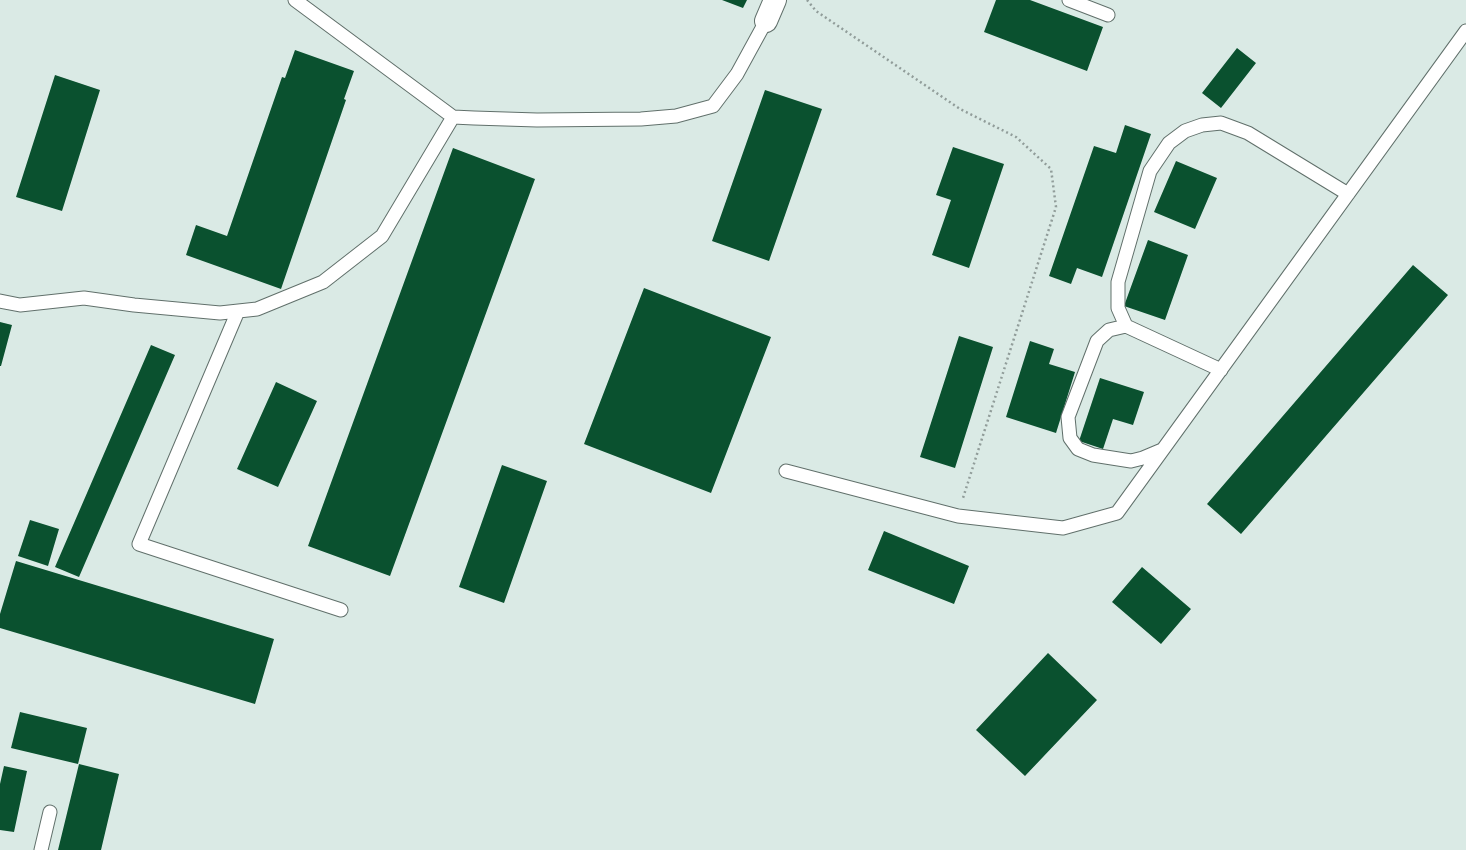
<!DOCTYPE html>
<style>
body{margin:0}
canvas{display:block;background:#daeae5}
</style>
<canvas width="1466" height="850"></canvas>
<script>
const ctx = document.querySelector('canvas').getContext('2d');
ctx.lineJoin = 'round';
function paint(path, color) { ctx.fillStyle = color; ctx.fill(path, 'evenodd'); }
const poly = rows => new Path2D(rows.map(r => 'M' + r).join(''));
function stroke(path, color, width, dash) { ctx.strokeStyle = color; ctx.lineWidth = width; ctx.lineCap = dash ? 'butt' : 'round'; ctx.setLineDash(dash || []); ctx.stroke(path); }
paint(poly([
 [722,0,747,0,743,8],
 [996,0,1030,0,1103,27,1087,71,984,32],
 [1237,48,1256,63,1221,108,1202,93],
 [295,50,354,71,344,99,346,100,281,289,186,255,196,225,227,236,282,77,285,78],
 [55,75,100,90,62,211,16,197],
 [765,90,822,109,769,261,712,241],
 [1125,125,1151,134,1102,277,1077,268,1071,284,1049,276,1094,146,1116,153],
 [953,147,1004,164,969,268,932,255,951,200,936,195],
 [453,148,535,179,390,576,308,546],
 [1176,161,1217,178,1195,229,1154,212],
 [1148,240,1188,255,1165,320,1124,306],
 [1413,265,1448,295,1241,534,1207,504],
 [644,288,771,337,711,493,584,444],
 [0,322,12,325,1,366,0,366],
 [959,336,993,347,955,468,920,457],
 [1030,341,1054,349,1049,364,1075,372,1056,433,1006,417],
 [151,345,175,355,79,577,55,567],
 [1100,378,1144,392,1133,425,1113,419,1103,449,1079,441],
 [276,382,317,401,278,487,237,469],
 [502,465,547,481,504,603,459,587],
 [30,520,59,529,48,566,18,556],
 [884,531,969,566,954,604,868,570],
 [16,561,274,639,255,704,0,628,0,614],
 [1142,567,1191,609,1161,644,1112,602],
 [1048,653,1097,700,1025,776,976,730],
 [20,712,87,728,78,764,11,748],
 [79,764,119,774,101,850,58,850],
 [4,766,27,771,14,832,0,830,0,784]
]), '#0a512f');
const service = poly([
 [295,0,453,117,474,118,537,120,641,119,676,116,713,106,737,74,766,21],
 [1069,0,1108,15],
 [0,301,20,305,84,298,134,305,220,313,257,309,323,282,382,236,453,117],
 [238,311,139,544,341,610],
 [1126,326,1109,330,1097,341,1068,417,1070,438,1078,449,1093,455,1131,461,1143,458,1162,450],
 [1221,370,1126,326,1118,308,1118,282,1150,171,1169,143,1185,131,1202,125,1221,123,1248,133,1348,194],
 [786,471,958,516,1063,528,1117,513,1466,31],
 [41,850,50,812]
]);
const minor = poly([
 [766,21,775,0]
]);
stroke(service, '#61706b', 15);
stroke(minor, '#61706b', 24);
stroke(poly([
 [807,0,816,11,960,109,1016,137,1051,169,1056,207,963,498]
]), '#919d9a', 2.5, [2, 3]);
stroke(service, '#fff', 13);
stroke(minor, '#fff', 22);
</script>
